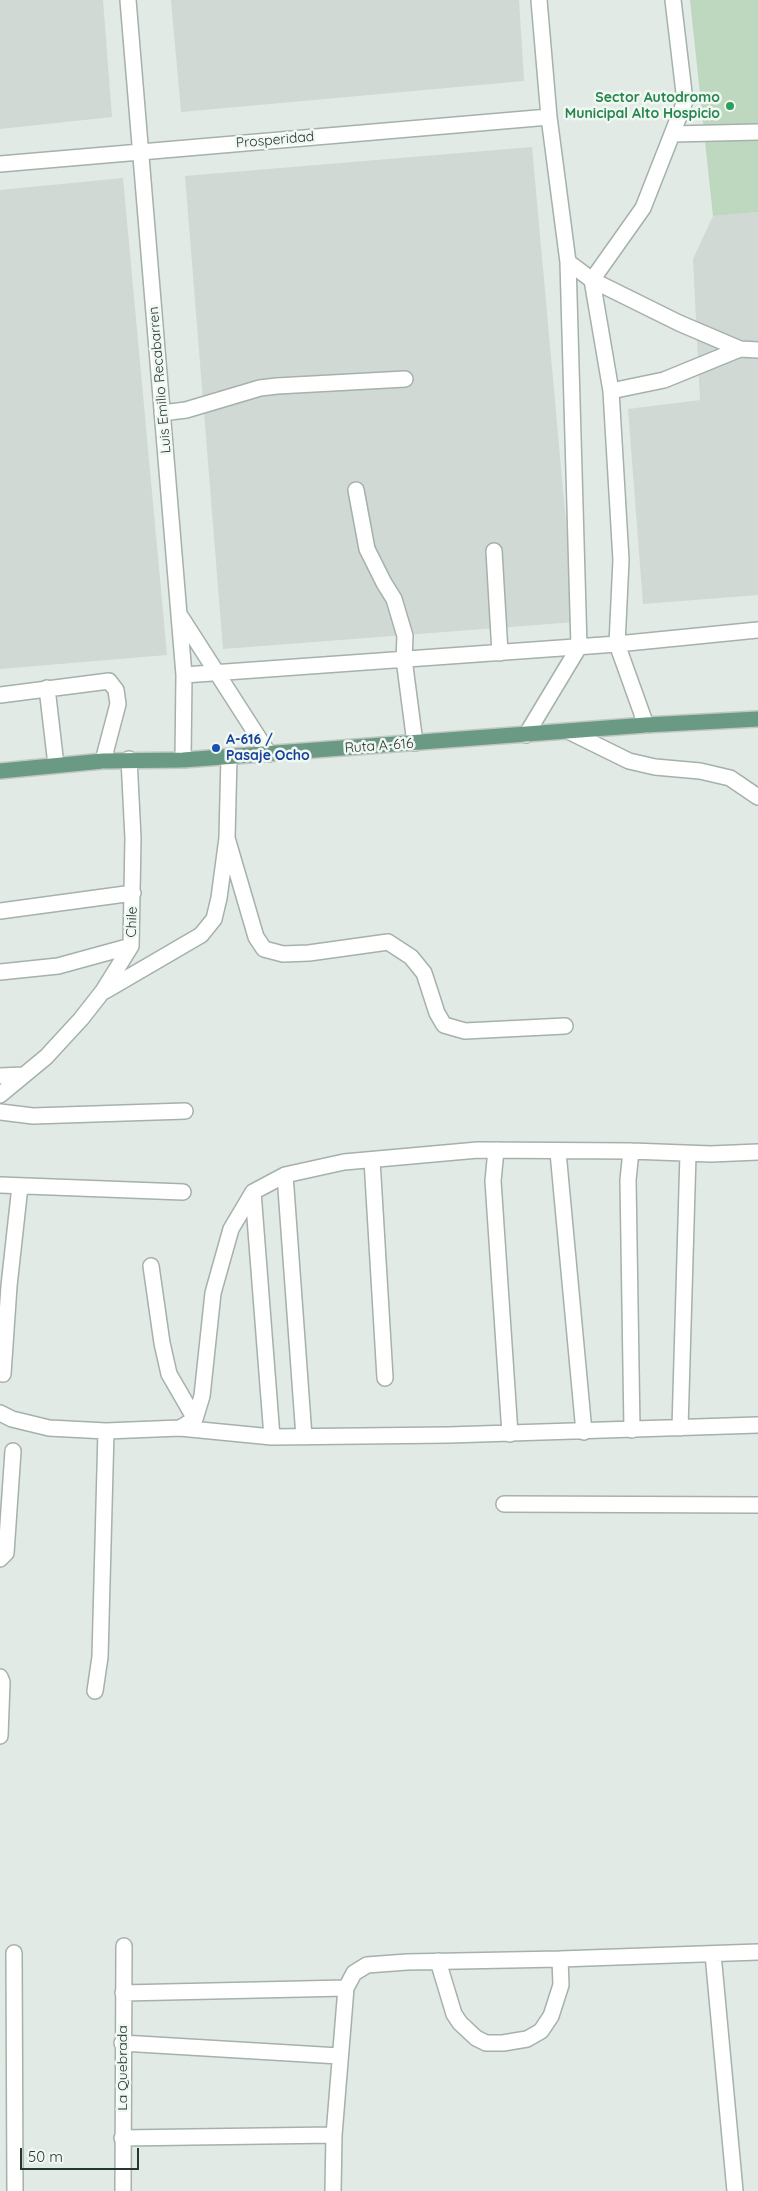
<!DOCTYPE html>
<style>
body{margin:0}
#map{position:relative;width:758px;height:2191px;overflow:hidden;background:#e1eae4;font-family:Quicksand,sans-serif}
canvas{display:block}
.scale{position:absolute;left:20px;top:2148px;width:119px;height:22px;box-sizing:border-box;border:2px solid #24382e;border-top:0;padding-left:6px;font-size:15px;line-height:18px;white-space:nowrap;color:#24382e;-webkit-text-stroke:4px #f1f7f3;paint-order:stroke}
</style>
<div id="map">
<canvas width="758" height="2191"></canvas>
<div class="scale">50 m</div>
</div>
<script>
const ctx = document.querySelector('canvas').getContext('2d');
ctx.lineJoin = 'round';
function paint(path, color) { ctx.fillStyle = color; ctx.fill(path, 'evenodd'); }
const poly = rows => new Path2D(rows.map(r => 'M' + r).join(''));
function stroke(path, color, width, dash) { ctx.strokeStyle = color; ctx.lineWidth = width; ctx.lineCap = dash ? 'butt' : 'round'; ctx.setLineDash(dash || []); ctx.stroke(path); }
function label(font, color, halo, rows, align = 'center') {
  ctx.font = font + ' Quicksand,sans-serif'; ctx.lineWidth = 5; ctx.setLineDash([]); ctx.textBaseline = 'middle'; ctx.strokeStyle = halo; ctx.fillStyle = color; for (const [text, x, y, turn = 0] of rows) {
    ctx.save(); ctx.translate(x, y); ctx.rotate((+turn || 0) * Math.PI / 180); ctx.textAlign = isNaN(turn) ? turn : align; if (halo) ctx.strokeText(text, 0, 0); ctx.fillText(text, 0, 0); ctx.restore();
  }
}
paint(poly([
 [0,0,103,0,112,117,0,129],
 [171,0,519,0,524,81,181,112],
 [532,147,575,622,223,649,185,176],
 [123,178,167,655,0,669,0,190],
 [758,212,758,595,643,604,628,409,700,400,693,259,713,216]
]), '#d0d9d3');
paint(poly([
 [690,0,758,0,758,212,713,216]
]), '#bdd8be');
const minor = poly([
 [128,0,184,675,183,760],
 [673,0,685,101,643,208,592,280,679,323,740,349,758,350],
 [673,134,758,132],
 [0,164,549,117],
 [568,262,592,280,611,391,621,560,617,644,646,725],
 [611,391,664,380,740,349],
 [162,413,186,410,260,388,277,386,405,379],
 [356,490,367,549,384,583,394,599,405,636,404,659,415,743],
 [494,551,500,653],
 [181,617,269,754],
 [184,675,617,644,758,630],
 [47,688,56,765],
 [0,695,109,681,116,690,118,704,103,761],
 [570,732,629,761,655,767,700,771,730,778,758,797],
 [526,735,579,647,568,262,549,117,539,0],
 [227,838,256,937,264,949,283,954,309,953,388,942,411,957,424,973,437,1013,444,1025,465,1031,565,1026],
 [0,911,133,893],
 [0,972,58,966,131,946],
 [105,991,201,935,214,919,219,898,227,838,229,756],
 [0,1076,24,1075],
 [0,1095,46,1057,81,1019,103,991,131,946,133,838,129,759],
 [0,1112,33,1116,185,1111],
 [496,1150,493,1181,510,1434],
 [631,1151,628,1180,632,1430],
 [558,1152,584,1432],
 [372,1160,385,1378],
 [285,1175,304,1437],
 [0,1185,183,1192],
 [253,1192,272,1437],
 [151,1266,162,1343,169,1374,195,1419],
 [3,1374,9,1286,20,1186],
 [0,1413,12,1419,49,1428,106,1431,180,1428,195,1419,202,1396,213,1293,231,1229,253,1192,285,1175,344,1162,478,1150,631,1151,711,1154,758,1152],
 [180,1428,272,1437,449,1435,758,1425],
 [680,1428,688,1154],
 [504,1504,758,1505],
 [0,1559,6,1553,13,1451],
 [0,1677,2,1682,0,1736],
 [95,1691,100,1657,106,1431],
 [14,1953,15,2191],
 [713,1954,735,2191],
 [438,1961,454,2014,460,2023,476,2038,486,2043,503,2043,527,2039,541,2031,551,2016,561,1985,560,1959],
 [123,1993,346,1988],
 [122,2043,339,2056],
 [122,2138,334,2135],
 [123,2191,124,1946],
 [333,2191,334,2135,346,1988,354,1973,367,1965,407,1962,560,1959,758,1952]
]);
const major = poly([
 [0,771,103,761,183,760,646,725,758,719]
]);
stroke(minor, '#a5b1aa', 18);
stroke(major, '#c2c7c4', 18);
stroke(minor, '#fff', 15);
stroke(major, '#6b9a84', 15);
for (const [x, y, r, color] of [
 [730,106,5,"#2e9e5b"],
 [216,748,5,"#1a4fb4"]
]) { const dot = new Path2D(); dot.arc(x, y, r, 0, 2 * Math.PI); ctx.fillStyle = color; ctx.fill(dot); stroke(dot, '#f1f7f3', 2); }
label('bold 14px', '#27864d', '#f1f7f3', [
 ["Sector Autodromo",720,98],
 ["Municipal Alto Hospicio",720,114]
], 'right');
label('14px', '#24382e', '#f1f7f3', [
 ["Prosperidad",275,140,-5],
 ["Luis Emilio Recabarren",160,380,-95],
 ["Ruta A-616",379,746,-4],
 ["Chile",132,922,-88],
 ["La Quebrada",123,2068,-90]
]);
label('bold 14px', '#164399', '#f1f7f3', [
 ["A-616 /",226,740],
 ["Pasaje Ocho",226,756]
], 'left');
</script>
